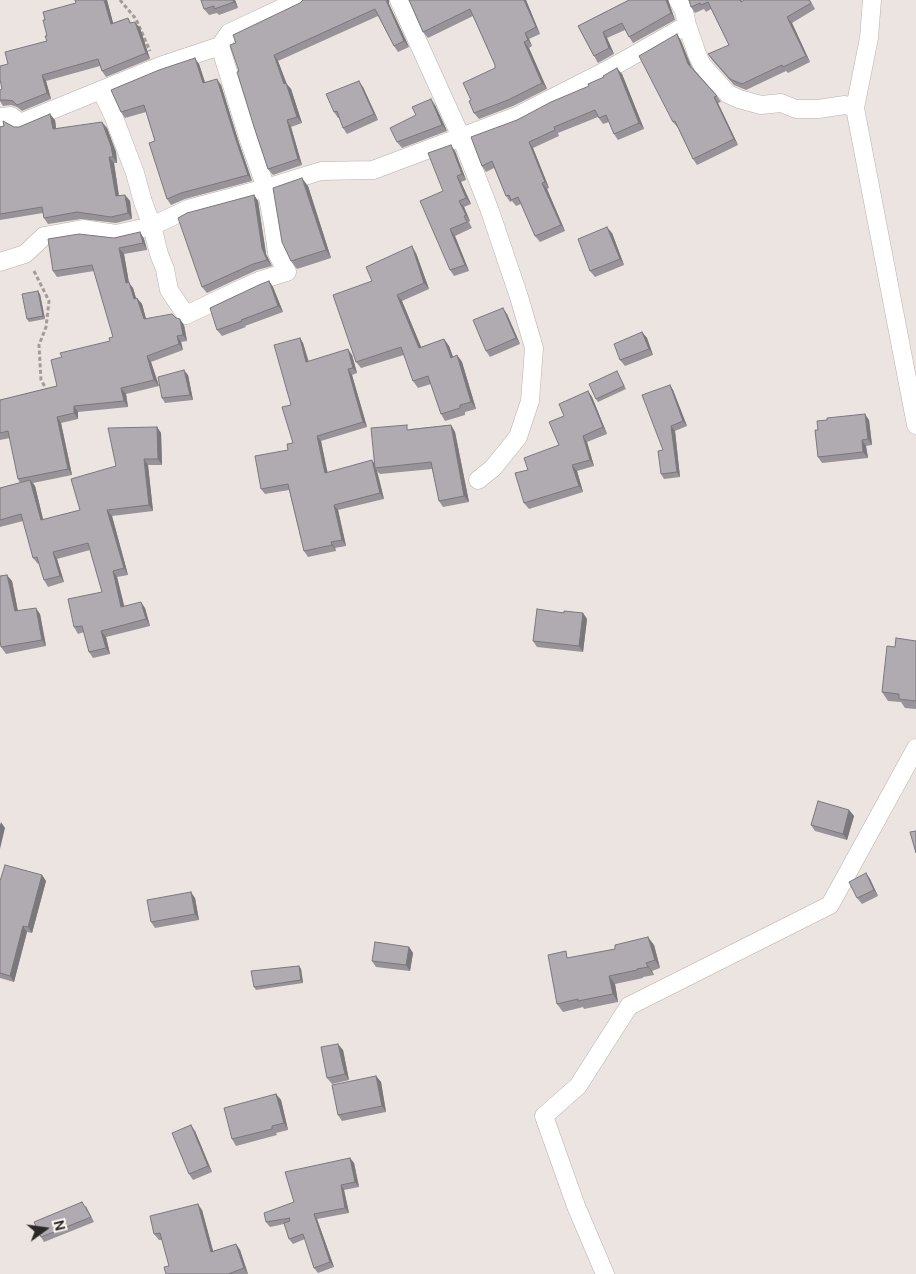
<!DOCTYPE html>
<style>
body{margin:0}
#map{position:relative;width:916px;height:1274px;overflow:hidden;background:#ece4e0;font-family:"DM Sans",sans-serif}
canvas{display:block}
.north{position:absolute;left:20px;top:1204px;width:50px;height:50px;-webkit-text-stroke:4px #faf2ed;paint-order:stroke;rotate:76deg;font-size:14px;font-weight:700;line-height:20px;text-align:center;color:#2b2827}
.north::after{content:'';display:block;margin:auto;width:18px;height:22px;background:#2b2827;clip-path:polygon(50% 0,100% 100%,50% 72%,0 100%)}
</style>
<div id="map">
<canvas width="916" height="1274"></canvas>
<div class="north">N</div>
</div>
<script>
const ctx = document.querySelector('canvas').getContext('2d');
ctx.lineJoin = 'round';
const poly = rows => new Path2D(rows.map(r => 'M' + r).join(''));
function stroke(path, color, width, dash) { ctx.strokeStyle = color; ctx.lineWidth = width; ctx.lineCap = dash ? 'butt' : 'round'; ctx.setLineDash(dash || []); ctx.stroke(path); }
function paint(path, color) { ctx.fillStyle = color; ctx.fill(path, 'evenodd'); }
const minor = poly([
 [399,0,461,137,490,211,519,297,534,348,530,401,518,437,493,468,478,480],
 [678,0,684,11,687,25,697,54,702,65,728,94,739,99,761,105,781,103,796,109,818,109,845,105,855,108],
 [872,0,869,38,855,108,916,425],
 [101,90,113,115,135,173,143,202,152,226,159,254,165,269,169,290,186,315,241,289,261,280,287,272,277,253,273,224,266,188,249,140,220,46],
 [0,117,11,116,20,123,160,66,220,46,229,33,299,0],
 [0,262,25,254,44,236,83,229,116,234,152,226,188,209,266,188,321,171,373,170,517,116,609,69,687,25],
 [605,1274,576,1206,544,1116,578,1086,629,1006,830,905,916,748]
]);
stroke(minor, '#b7afab', 19);
stroke(poly([
 [120,0,136,19,150,51],
 [34,271,49,301,46,327,39,345,41,380,48,392]
]), '#a29c99', 3, [4, 2.5]);
stroke(minor, '#fff', 18);
paint(poly([
 [107,0,113,23,128,18,131,23,140,28,150,59,106,77,102,71,100,66,46,81,51,99,22,111,17,107,11,105,3,106,0,101,0,90,2,89,8,64,47,41,47,36],
 [201,0,235,0,238,8,219,15,217,13,209,15,204,9],
 [389,0,389,4,409,47,398,52,394,46,378,16,278,61,286,83,291,89,302,123,291,127,302,165,273,175,268,169,237,72],
 [409,0,526,0,540,34,529,39,532,46,529,48,547,89,513,106,479,119,474,113,471,100,495,68,495,65,473,16,428,38,423,32],
 [629,0,668,0,675,20,633,43,625,30,607,38,614,54,598,63,594,56,578,26],
 [689,0,742,0,742,1,810,0,815,9,792,23,810,62,788,73,786,71,746,90,734,85,712,60,708,54,729,45,711,9,706,12,704,9,695,13,691,7],
 [677,34,681,41,692,67,717,96,721,102,718,103,738,145,697,165,693,159,678,128,673,122],
 [199,64,205,82,221,85,239,143,252,181,185,199,171,205,167,199,155,141,146,112,125,118,121,112],
 [622,74,644,129,618,140,614,134,609,122,603,124,598,117,558,133,559,136,533,148,549,188,547,189,565,231,540,242,535,236,521,204,516,206,512,201,510,202,506,196,494,168,486,172,482,166,517,120],
 [363,87,378,120,347,134,343,128,339,118,338,118,334,112],
 [435,105,447,131,402,148,397,142],
 [55,120,56,128,107,128,116,152,117,163,114,163,119,196,125,195,130,201,132,219,116,223,81,219,48,224,44,218,43,213,0,220,0,127,19,127],
 [455,151,466,180,461,182,471,204,464,207,470,221,469,222,472,228,455,236,469,271,454,276,450,270,443,191],
 [308,186,331,258,297,269,291,261],
 [254,195,258,201,266,254,272,266,257,270,207,293,202,287],
 [140,232,144,239,147,250,124,254,129,283,133,288,136,298,137,298,142,304,146,319,184,325,187,341,181,342,183,350,151,362,159,386,126,394,128,407,78,412,78,419,61,423,72,475,33,483,35,486,43,520,80,510,116,466,157,427,161,433,162,465,148,465,153,511,112,516,128,575,117,577,124,606,145,608,150,626,106,637,110,654,93,658,89,652,84,632,78,634,74,627,102,592,90,550,57,559,64,582,48,587,44,580,39,563,38,564,33,558,23,521,0,527,0,488,20,483,18,479,10,438,0,440,0,400,57,386,62,357,110,341,113,337,94,271,57,277,53,271,114,238],
 [612,233,624,265,595,277,590,271],
 [416,253,429,289,402,301,421,347,444,339,449,346,453,357,457,355,462,362,476,409,465,412,465,415,445,421,441,414,431,384,418,388,413,381,404,355,361,368,356,362,372,281],
 [269,281,273,287,283,312,245,326,246,327,222,336,217,330],
 [40,294,45,319,29,322,27,319],
 [507,314,520,344,490,357,486,351],
 [642,332,647,338,653,355,625,366,620,360],
 [300,338,303,343,309,362,352,355,357,373,352,375,367,427,321,441,327,473,375,464,410,429,451,425,455,432,469,502,443,507,439,501,432,469,380,474,377,471,384,499,338,510,346,546,335,548,336,551,308,557,304,551,289,490,265,494,261,489,293,443,291,405],
 [617,371,626,389,598,402,596,399],
 [188,375,193,400,165,403,162,398],
 [670,385,673,390,687,426,675,431,680,477,664,479,661,474],
 [588,391,592,397,607,434,587,442,594,466,577,471,583,492,529,509,524,503,528,470,559,445,564,416],
 [869,420,872,445,866,446,868,458,822,463,818,457],
 [12,581,18,611,40,614,46,646,6,654,1,647],
 [564,613,583,613,587,619,583,652,537,647,533,641],
 [916,641,916,709,905,708,901,702,888,701,882,692,895,647],
 [849,810,854,816,847,840,815,831,811,825],
 [866,873,870,879,878,896,862,904,857,898],
 [42,875,46,881,32,933,27,932,14,982,0,978,0,881],
 [195,898,199,920,155,928,151,922],
 [654,945,660,968,652,971,654,975,643,977,643,978,615,984,618,1002,584,1009,583,1007,563,1012,557,1004,570,958],
 [409,947,413,953,410,971,376,967,372,961],
 [299,966,301,969,303,983,256,990,254,987],
 [343,1050,349,1080,332,1084,327,1078],
 [376,1076,381,1082,386,1112,342,1121,338,1115],
 [276,1094,281,1100,288,1130,276,1133,277,1135,236,1146,232,1139],
 [195,1131,212,1172,193,1180,189,1174],
 [350,1158,354,1163,359,1187,344,1190,349,1213,317,1219,334,1267,318,1273,314,1268,305,1239,293,1244,289,1239,284,1224,270,1227,266,1222,294,1202],
 [86,1206,94,1222,44,1242,41,1237],
 [202,1210,213,1251,236,1244,240,1250,248,1274,166,1274,169,1266,162,1240,159,1240,154,1234]
]), '#979398');
paint(poly([
 [104,0,107,0,115,30,111,24],
 [233,0,235,0,238,8,234,2],
 [386,0,389,0,389,4,409,47,404,41],
 [524,0,526,0,540,34,536,27],
 [666,0,668,0,675,20,671,13],
 [787,17,792,23,810,62,806,56],
 [135,22,140,28,150,59,146,53],
 [603,32,607,38,614,54,609,48],
 [525,33,529,39,532,46,528,40],
 [677,34,681,41,692,70,688,64],
 [524,42,529,48,547,89,542,83],
 [274,55,278,61,288,87,286,83,291,89,302,123,297,117],
 [195,58,199,64,207,89,203,83],
 [617,68,622,74,644,129,639,123],
 [42,75,46,81,51,99,47,93],
 [217,79,221,85,239,143,252,181,248,175,235,137],
 [359,81,363,87,378,120,374,114],
 [714,97,718,103,738,145,734,139],
 [431,99,435,105,447,131,442,125],
 [50,114,55,120,57,135,53,129],
 [287,120,291,127,302,165,298,159],
 [102,122,107,128,116,152,117,163,113,157],
 [529,142,533,148,549,188,545,182],
 [451,145,455,151,466,180,462,174],
 [109,157,114,163,120,203,116,196],
 [457,176,461,182,471,204,466,198],
 [302,178,308,186,331,258,326,250],
 [542,183,547,189,565,231,561,225],
 [125,195,130,201,132,219,128,213],
 [254,195,258,201,266,254,272,266,267,260,262,248],
 [459,201,464,207,470,221,466,215],
 [607,227,612,233,624,265,620,259],
 [450,229,455,236,469,271,465,265],
 [140,232,144,239,147,250,143,243],
 [412,246,416,253,429,289,424,283],
 [119,248,124,254,129,283,133,288,138,305,134,299,126,283],
 [269,281,273,287,283,312,278,306],
 [38,291,40,294,45,319,43,316],
 [397,295,402,301,424,354,419,348],
 [137,298,142,304,148,326,144,319],
 [503,308,507,314,520,344,516,338],
 [180,319,184,325,187,341,183,335],
 [642,332,647,338,653,355,649,349],
 [177,336,181,342,183,350,179,344],
 [300,338,303,343,310,368,306,362],
 [444,339,449,346,456,365,451,358],
 [348,349,352,355,357,373,353,368],
 [457,355,462,362,476,409,471,402],
 [147,356,151,362,159,386,154,380],
 [348,369,352,375,367,427,363,422],
 [184,370,188,375,193,400,190,395],
 [670,385,673,390,687,426,683,421],
 [121,388,126,394,128,407,124,401],
 [588,391,592,397,607,434,603,427],
 [74,406,78,412,78,419,74,413],
 [865,414,869,420,872,445,868,439],
 [57,417,61,423,72,475,68,469],
 [451,425,455,432,469,502,464,496],
 [671,426,675,431,680,477,677,472],
 [157,427,161,433,162,465,158,459],
 [317,436,321,441,329,479,325,473],
 [583,436,587,442,594,466,590,460],
 [862,440,866,446,868,458,863,452],
 [144,459,148,465,153,511,149,505],
 [372,460,376,466,375,468,377,471,384,499,380,493],
 [572,465,577,471,583,492,579,486],
 [30,480,35,486,45,527,41,520],
 [334,505,338,510,346,546,342,540],
 [107,510,112,516,128,575,124,568],
 [331,542,335,548,336,551,332,545],
 [53,552,57,559,64,582,60,576],
 [113,571,117,577,126,613,121,607],
 [7,575,12,581,19,617,15,611],
 [141,602,145,608,150,626,146,619],
 [36,608,40,614,46,646,42,640],
 [583,613,587,619,583,652,579,646],
 [101,631,106,637,110,654,106,648],
 [849,810,854,816,847,840,843,834],
 [1,822,5,828,0,849,0,825],
 [866,873,870,879,878,896,874,890],
 [42,875,46,881,32,933,28,927],
 [191,892,195,898,199,920,195,914],
 [23,926,27,932,14,982,10,976],
 [648,937,654,945,660,968,655,960],
 [409,947,413,953,410,971,406,965],
 [646,963,652,971,654,975,648,967],
 [299,966,301,969,303,983,301,980],
 [609,976,615,984,618,1002,613,994],
 [338,1044,343,1050,349,1080,345,1074],
 [376,1076,381,1082,386,1112,382,1106],
 [276,1094,281,1100,288,1130,284,1123],
 [191,1125,195,1131,212,1172,208,1166],
 [350,1158,354,1163,359,1187,355,1182],
 [341,1185,344,1190,349,1213,345,1208],
 [198,1204,202,1210,215,1258,211,1252],
 [314,1214,317,1219,334,1267,330,1262],
 [236,1244,240,1250,248,1274,244,1268]
]), '#7b787c');
const building = poly([
 [75,0,104,0,111,24,128,18,130,23,135,22,146,53,102,71,98,59,42,75,47,93,17,105,13,101,7,100,0,100,0,90,2,89,0,79,0,66,8,64,5,52,47,41,45,36,47,36,43,20,45,20,43,12,76,3,75,0],
 [201,0,233,0,234,2,214,9,214,6,204,9,201,0],
 [303,0,386,0,404,41,394,46,375,9,274,55,284,84,286,83,297,117,287,120,298,159,268,169,255,130,237,72,239,71,230,45,236,43,233,35,300,3,303,0],
 [409,0,524,0,536,27,525,33,528,40,524,42,542,83,508,100,474,113,469,101,471,100,463,83,495,68,495,65,470,9,423,32,409,0],
 [629,0,666,0,671,13,629,37,622,23,603,32,609,48,594,56,578,26,629,0],
 [689,0,740,0,741,2,744,0,809,0,811,3,787,17,806,56,783,67,782,65,742,84,730,79,708,54,729,45,708,2,701,5,700,3,691,7,689,0],
 [677,34,688,64,717,96,714,97,734,139,693,159,675,121,673,122,639,56,677,34],
 [195,58,203,83,217,79,235,137,248,175,181,193,167,199,149,143,155,141,144,105,121,112,111,90,159,70,195,58],
 [617,68,639,123,614,134,606,115,599,118,595,110,554,127,555,130,529,142,545,182,542,183,561,225,535,236,518,197,511,200,509,195,506,196,492,161,482,166,471,137,517,120,551,102,589,86,588,84,604,77,603,76,617,68],
 [359,81,374,114,343,128,337,111,334,112,326,94,359,81],
 [431,99,442,125,397,142,390,128,416,115,412,107,431,99],
 [50,114,53,129,102,122,111,146,113,157,109,157,116,196,125,195,128,213,111,217,77,212,44,218,42,207,0,214,0,127,4,126,3,121,14,127,19,127,50,114],
 [451,145,462,174,457,176,466,198,459,201,466,215,464,216,467,222,450,229,465,265,450,270,420,201,443,191,428,153,451,145],
 [302,178,326,250,291,261,282,242,273,188,302,178],
 [254,195,262,248,267,260,253,264,202,287,178,218,187,213,254,195],
 [607,227,620,259,590,271,578,239,607,227],
 [140,232,143,243,119,248,126,283,129,282,134,299,137,298,144,319,172,314,176,318,180,319,183,335,177,336,179,344,147,356,154,380,121,388,124,401,74,406,74,413,57,417,68,469,18,479,8,431,0,433,0,400,57,386,51,360,62,357,60,353,110,341,109,338,113,337,92,265,53,271,48,239,79,234,114,238,140,232],
 [412,246,424,283,397,295,419,348,444,339,451,358,457,355,471,402,460,405,460,408,441,414,428,376,413,381,401,347,356,362,333,295,372,281,366,267,412,246],
 [269,281,278,306,241,320,242,321,217,330,210,308,261,284,269,281],
 [38,291,43,316,27,319,22,294,38,291],
 [503,308,516,338,486,351,473,320,503,308],
 [642,332,649,349,620,360,614,344,642,332],
 [300,338,306,362,348,349,353,368,348,369,363,422,317,436,325,473,372,460,380,493,334,505,342,540,331,542,332,545,304,551,288,484,261,489,255,456,288,450,287,444,293,443,282,407,291,405,274,345,300,338],
 [184,370,190,395,162,398,158,377,184,370],
 [617,371,624,386,596,399,589,384,617,371],
 [670,385,683,421,671,426,677,472,661,474,658,451,663,450,642,395,670,385],
 [588,391,603,427,583,436,590,460,572,465,579,486,524,503,515,473,528,470,524,458,559,445,549,422,564,416,559,404,588,391],
 [865,414,868,439,862,440,863,452,818,457,815,430,818,430,817,421,827,420,827,418,865,414],
 [407,425,407,430,451,425,464,496,439,501,431,462,375,468,371,428,407,425],
 [157,427,158,459,144,459,149,505,107,510,124,568,113,571,121,607,141,602,146,619,101,631,106,648,89,652,82,626,74,627,68,599,102,592,88,543,53,552,60,576,44,580,37,557,33,558,21,514,0,520,0,488,30,480,41,520,80,510,71,479,116,466,108,428,157,427],
 [7,575,15,611,36,608,42,640,1,647,0,640,0,576,7,575],
 [537,609,564,613,564,611,583,613,579,646,533,641,537,609],
 [896,638,916,641,916,701,899,699,899,694,882,692,887,646,895,647,896,638],
 [818,801,849,810,843,834,811,825,818,801],
 [916,831,916,853,910,832,916,831],
 [5,865,42,875,28,927,23,926,10,976,0,973,0,881,5,865],
 [866,873,874,890,857,898,849,882,866,873],
 [191,892,195,914,151,922,147,900,191,892],
 [648,937,655,960,646,963,648,967,637,969,637,970,609,976,613,994,578,1001,578,999,557,1004,548,955,566,951,567,958,615,949,615,945,648,937],
 [375,942,409,947,406,965,372,961,375,942],
 [299,966,301,980,254,987,251,971,299,966],
 [338,1044,345,1074,327,1078,321,1047,338,1044],
 [376,1076,382,1106,338,1115,332,1085,376,1076],
 [276,1094,284,1123,272,1126,272,1129,232,1139,224,1108,276,1094],
 [191,1125,208,1166,189,1174,172,1133,191,1125],
 [350,1158,355,1182,341,1185,345,1208,314,1214,330,1262,314,1268,303,1234,289,1239,284,1223,290,1221,289,1218,290,1218,266,1222,264,1213,294,1202,285,1172,350,1158],
 [82,1202,91,1217,41,1237,34,1222,82,1202],
 [198,1204,211,1252,236,1244,244,1268,228,1274,166,1274,164,1267,169,1266,160,1233,154,1234,150,1216,198,1204]
]);
paint(building, '#b0abb1');
stroke(building, '#7b787c', 1);
</script>
